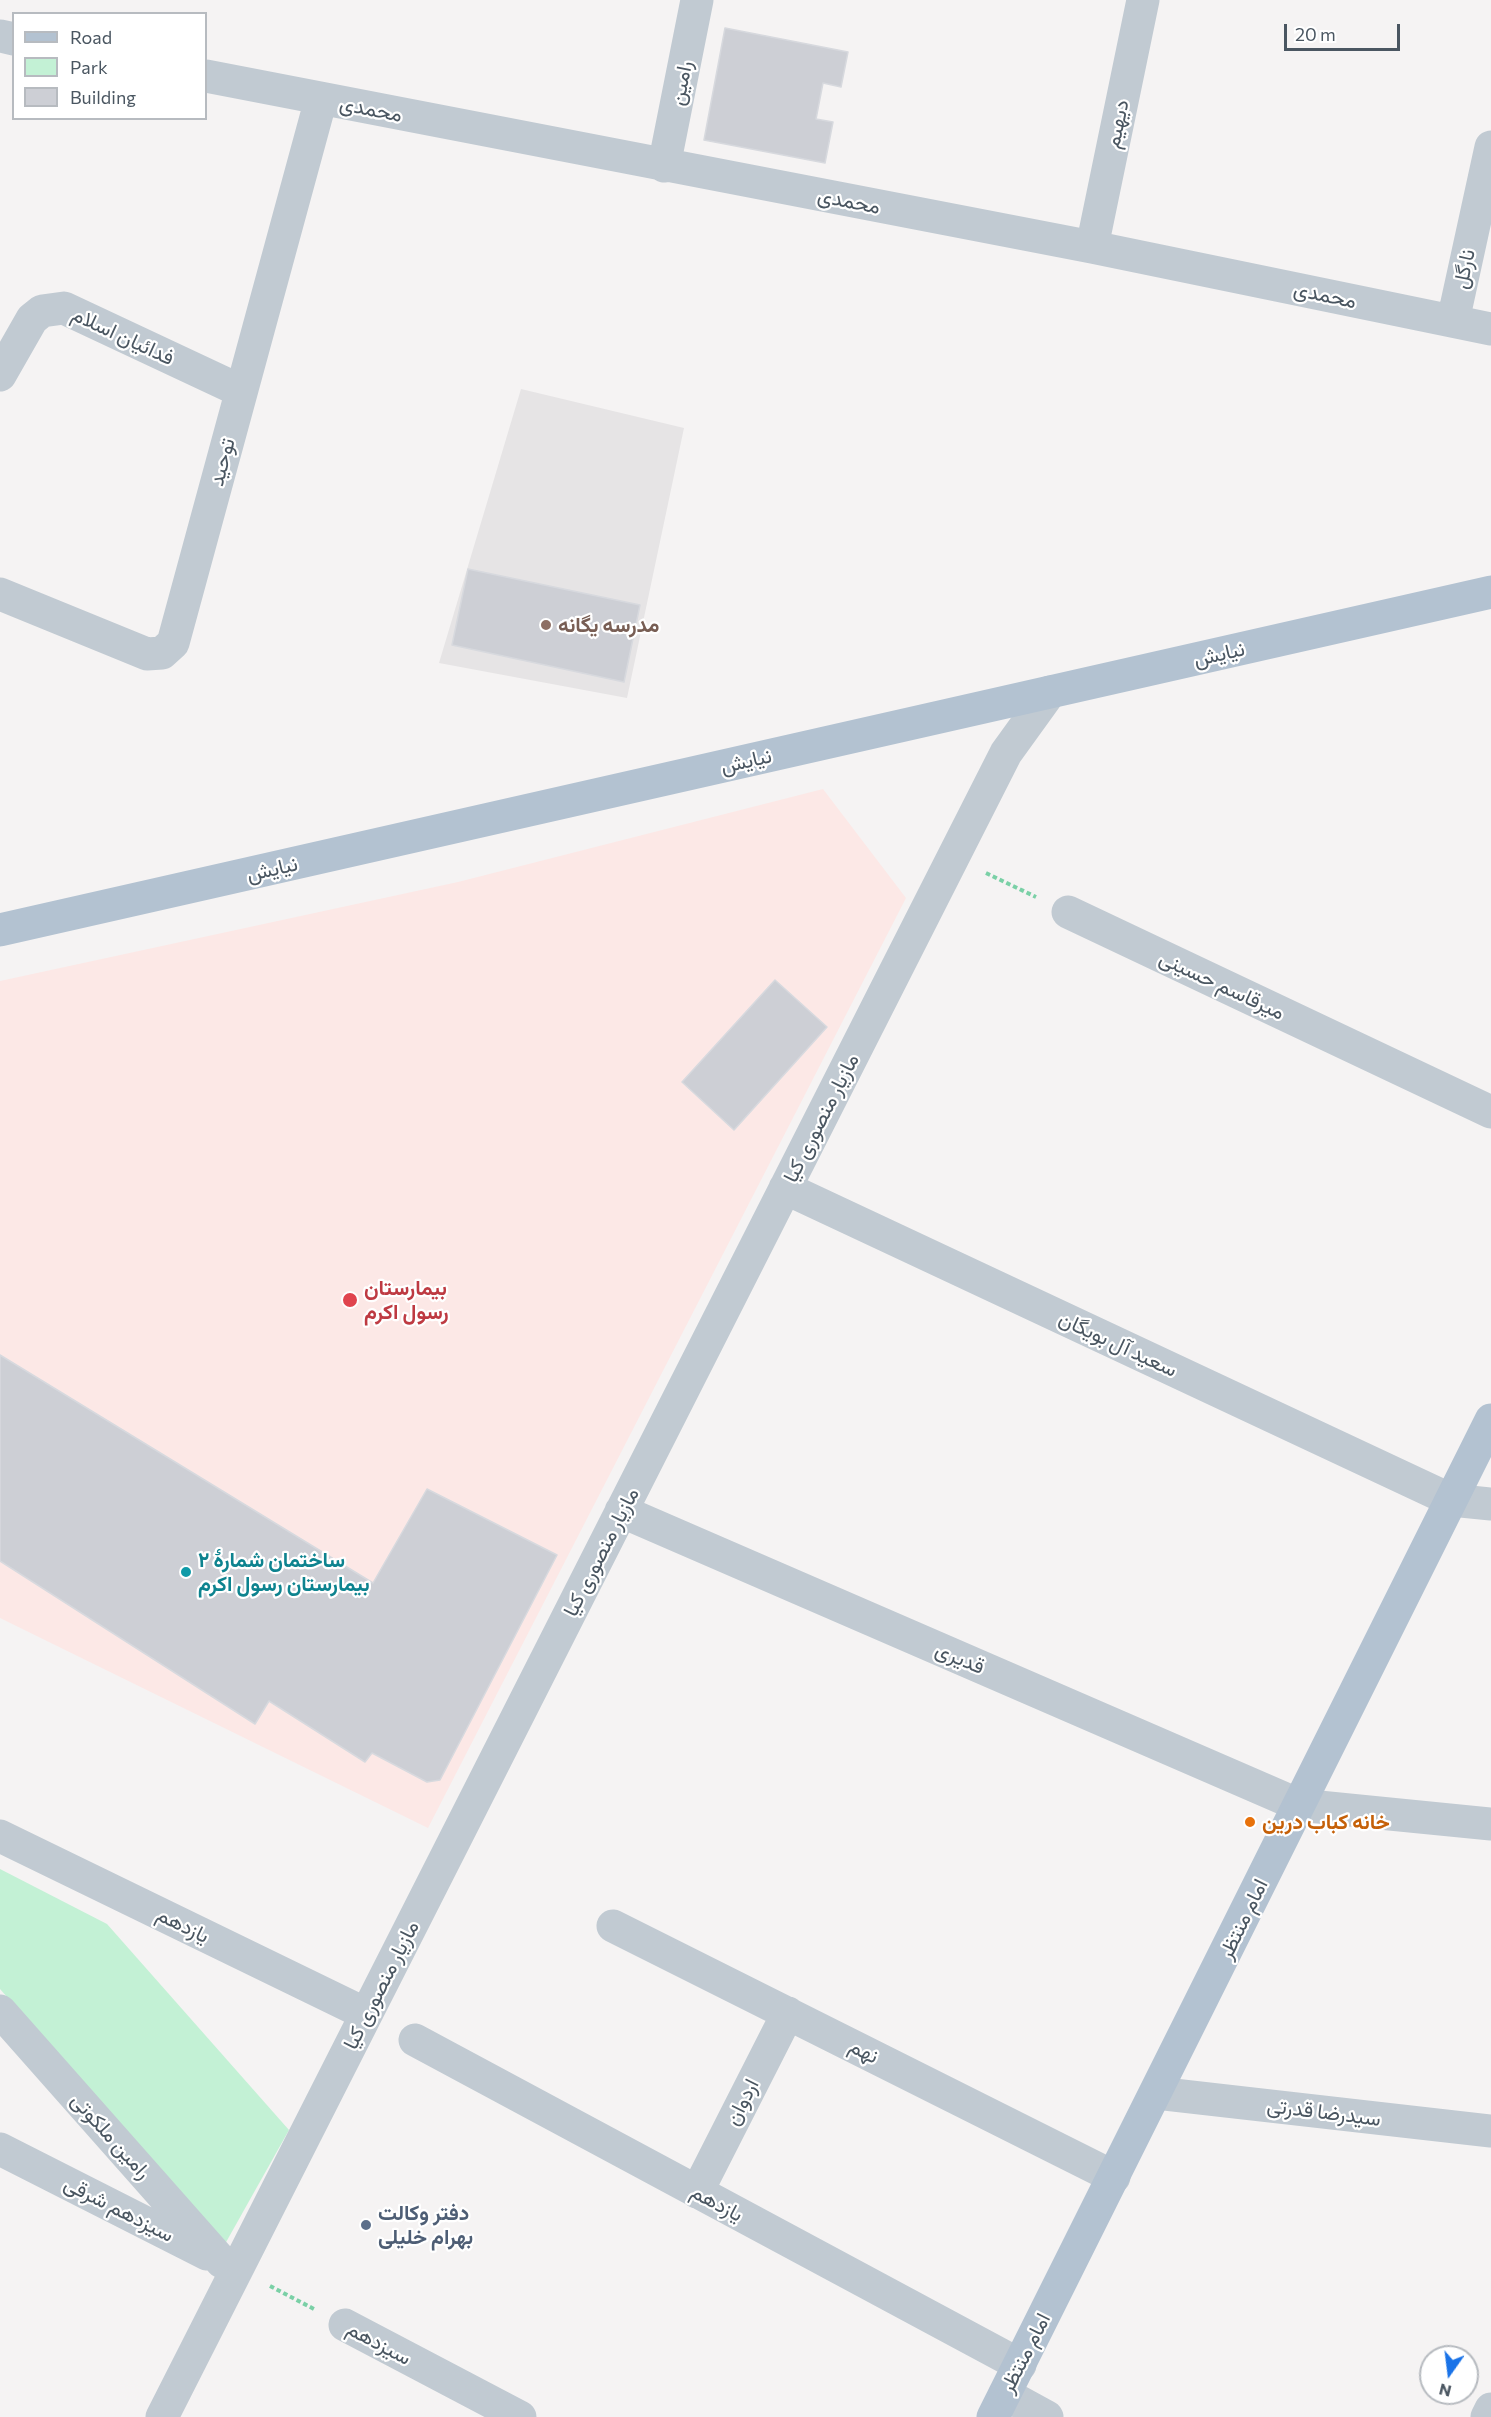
<!DOCTYPE html>
<meta charset="utf-8">
<style>
body{margin:0}
#map{position:relative;width:1491px;height:2417px;overflow:hidden;background:#f5f3f3;font-family:Commissioner,sans-serif}
canvas{display:block}
.legend{position:absolute;left:12px;top:12px;width:195px;height:108px;box-sizing:border-box;background:#fff;border:2px solid #b7bbc0;margin:0;padding:8px 10px;list-style:none;font-size:18px;color:#4a5661}
.legend li{display:flex;align-items:center;gap:12px;height:30px}
.legend b{width:30px;border:2px solid #b7bbc0}
.north{position:absolute;left:1419px;top:2345px;width:60px;height:60px;box-sizing:border-box;background:#fff;border:2px solid #b7bbc0;border-radius:50%;rotate:194deg;font-size:16px;font-weight:700;line-height:24px;text-align:center;color:#4a5661}
.north::after{content:'';display:block;margin:auto;width:21px;height:27px;background:#1a73e8;clip-path:polygon(50% 0,100% 100%,50% 72%,0 100%)}
.scale{position:absolute;left:1284px;top:24px;width:116px;height:27px;box-sizing:border-box;border:3px solid #4a5661;border-top:0;padding-left:8px;font-size:18px;line-height:21px;white-space:nowrap;color:#4a5661;-webkit-text-stroke:4px #fff;paint-order:stroke}
</style>
<div id="map">
<canvas width="1491" height="2417"></canvas>
<ul class="legend">
<li><b style="height:8px;background:#b3c2d1"></b>Road</li>
<li><b style="height:16px;background:#c3f1d5"></b>Park</li>
<li><b style="height:16px;background:#cdcfd5"></b>Building</li>
</ul>
<div class="north">N</div>
<div class="scale">20 m</div>
</div>
<script>
const ctx = document.querySelector('canvas').getContext('2d');
ctx.lineJoin = 'round';
function paint(path, color) { ctx.fillStyle = color; ctx.fill(path, 'evenodd'); }
const poly = rows => new Path2D(rows.map(r => 'M' + r).join(''));
function stroke(path, color, width, dash) { ctx.strokeStyle = color; ctx.lineWidth = width; ctx.lineCap = dash ? 'butt' : 'round'; ctx.setLineDash(dash || []); ctx.stroke(path); }
function label(font, color, halo, rows, align = 'center') {
  ctx.font = font + ' Commissioner,Vazirmatn,sans-serif'; ctx.lineWidth = 4.5; ctx.setLineDash([]); ctx.textBaseline = 'middle'; ctx.strokeStyle = halo; ctx.fillStyle = color; for (const [text, x, y, turn = 0] of rows) {
    ctx.save(); ctx.translate(x, y); ctx.rotate((+turn || 0) * Math.PI / 180); ctx.textAlign = isNaN(turn) ? turn : align; if (halo) ctx.strokeText(text, 0, 0); ctx.fillText(text, 0, 0); ctx.restore();
  }
}
paint(poly([
 [521,389,684,428,627,698,439,663]
]), '#e6e4e5');
paint(poly([
 [823,789,906,898,428,1828,0,1618,0,981,458,882]
]), '#fce8e6');
paint(poly([
 [0,1869,107,1924,289,2130,225,2244,0,1989]
]), '#c3f1d5');
const building = poly([
 [725,28,848,52,841,87,823,83,816,119,833,122,825,163,704,140,725,28],
 [468,569,640,605,624,682,452,645,468,569],
 [775,980,827,1027,734,1130,682,1082,775,980],
 [0,1355,373,1583,427,1489,557,1555,440,1780,427,1782,372,1753,365,1762,269,1701,255,1724,0,1561,0,1355]
]);
paint(building, '#cdcfd5');
stroke(building, '#d7d9de', 1.5);
stroke(poly([
 [986,873,1036,897],
 [270,2286,314,2309]
]), '#7ad0a6', 4, [4.5, 3]);
stroke(poly([
 [0,36,14,39],
 [206,76,1092,247,1491,329],
 [664,166,697,0],
 [1092,247,1143,0],
 [1453,321,1491,147],
 [0,375,32,319,42,311,64,308,241,391],
 [0,594,147,654,162,653,173,643,321,99],
 [1068,912,1491,1112],
 [785,1188,1451,1500,1491,1504],
 [621,1511,1299,1805,1491,1824],
 [0,1836,366,2014],
 [613,1926,1114,2177],
 [0,2011,222,2262],
 [415,2040,1020,2365],
 [1156,2093,1491,2131],
 [0,2149,207,2254],
 [697,2192,788,2013],
 [345,2325,520,2417],
 [1005,2394,1047,2417],
 [162,2417,1006,753,1050,692],
 [1487,2417,1491,2409]
]), '#c1cad2', 33);
stroke(poly([
 [0,930,1491,592],
 [993,2417,1491,1420]
]), '#b3c2d1', 33);
for (const [x, y, r, color] of [
 [546,625,6,"#8d6e63"],
 [350,1300,8,"#e0444e"],
 [186,1572,6,"#0f9aa8"],
 [1250,1822,6,"#e8710a"],
 [366,2225,6,"#5c6f8a"]
]) { const dot = new Path2D(); dot.arc(x, y, r, 0, 2 * Math.PI); ctx.fillStyle = color; ctx.fill(dot); stroke(dot, '#fff', 2); }
label('21px', '#4a5661', '#fff', [
 ["رامین",681,83,-79],
 ["محمدی",371,109,11],
 ["دیهیم",1117,124,-78],
 ["محمدی",849,201,11],
 ["نارگل",1464,269,-78],
 ["محمدی",1325,295,12],
 ["فدائیان اسلام",123,336,25],
 ["توحید",222,462,-75],
 ["نیایش",1219,654,-13],
 ["نیایش",746,761,-13],
 ["نیایش",272,869,-13],
 ["میرقاسم حسینی",1222,985,25],
 ["مازیار منصوری کیا",821,1118,-63],
 ["سعید آل بویگان",1118,1344,25],
 ["مازیار منصوری کیا",601,1552,-63],
 ["قدیری",960,1658,23],
 ["امام منتظر",1243,1919,-64],
 ["یازدهم",183,1925,26],
 ["مازیار منصوری کیا",381,1985,-63],
 ["نهم",864,2051,27],
 ["اردوان",742,2102,-63],
 ["سیدرضا قدرتی",1324,2112,7],
 ["رامین ملکوتی",111,2136,48],
 ["یازدهم",717,2203,28],
 ["سیزدهم شرقی",119,2209,27],
 ["سیزدهم",379,2343,28],
 ["امام منتظر",1025,2353,-63]
]);
label('bold 21px', '#785e54', '#fff', [
 ["مدرسه یگانه",558,625]
], 'left');
label('bold 21px', '#be3a42', '#fff', [
 ["بیمارستان",364,1288],
 ["رسول اکرم",364,1312]
], 'left');
label('bold 21px', '#0d838f', '#fff', [
 ["ساختمان شمارهٔ ۲",198,1560],
 ["بیمارستان رسول اکرم",198,1584]
], 'left');
label('bold 21px', '#c56008', '#fff', [
 ["خانه کباب درین",1262,1822]
], 'left');
label('bold 21px', '#4e5e75', '#fff', [
 ["دفتر وکالت",378,2213],
 ["بهرام خلیلی",378,2237]
], 'left');
</script>
